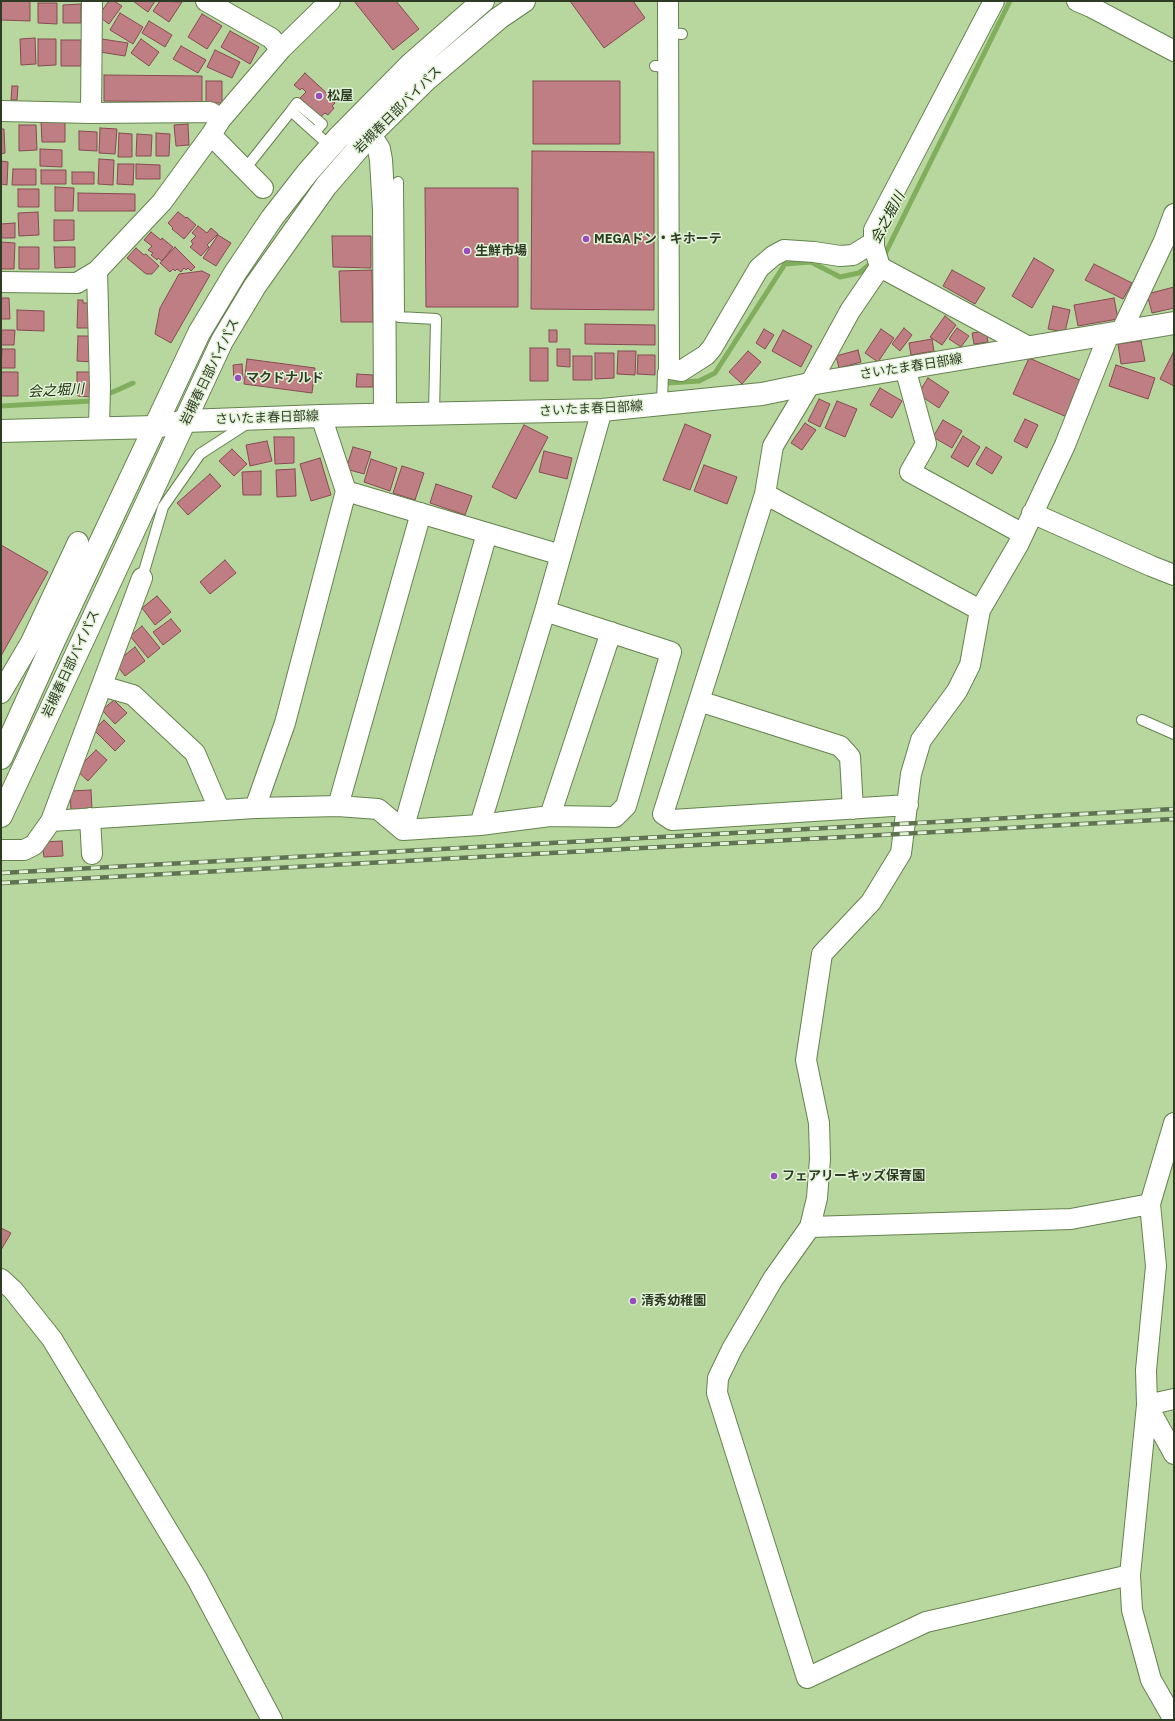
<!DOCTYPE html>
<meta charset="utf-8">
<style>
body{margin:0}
#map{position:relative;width:1175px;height:1721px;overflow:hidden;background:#b7d79f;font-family:"IBM Plex Sans",sans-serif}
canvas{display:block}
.frame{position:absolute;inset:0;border:2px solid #2f3c25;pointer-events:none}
</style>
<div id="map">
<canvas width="1175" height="1721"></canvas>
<div class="frame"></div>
</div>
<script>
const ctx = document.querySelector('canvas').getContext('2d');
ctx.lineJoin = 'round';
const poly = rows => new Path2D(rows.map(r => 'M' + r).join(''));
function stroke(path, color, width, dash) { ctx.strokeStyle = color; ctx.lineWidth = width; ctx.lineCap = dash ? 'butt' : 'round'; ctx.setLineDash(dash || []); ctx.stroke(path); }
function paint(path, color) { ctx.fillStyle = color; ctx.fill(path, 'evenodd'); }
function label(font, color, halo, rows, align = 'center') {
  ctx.font = font + ' "IBM Plex Sans","Noto Sans JP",sans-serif'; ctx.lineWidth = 3; ctx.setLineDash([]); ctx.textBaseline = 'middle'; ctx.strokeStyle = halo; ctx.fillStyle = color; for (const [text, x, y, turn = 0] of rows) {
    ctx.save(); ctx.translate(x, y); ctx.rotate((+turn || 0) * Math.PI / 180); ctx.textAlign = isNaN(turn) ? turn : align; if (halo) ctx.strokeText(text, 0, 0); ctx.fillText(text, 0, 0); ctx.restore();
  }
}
stroke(poly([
 [882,255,886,252,1010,1],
 [668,383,699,381,715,373,785,264,811,262,840,277,859,273,874,261],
 [104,396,133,383],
 [1,406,91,401,95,400]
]), '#81ae5c', 5);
const building = poly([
 [1,1,30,1,30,21,1,20,1,1],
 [109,1,114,1,122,6,109,24,98,16,109,1],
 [133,1,155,1,148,12,133,1],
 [160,1,182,2,169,22,153,11,160,1],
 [354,1,396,1,419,29,393,50,354,1],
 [570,1,633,1,645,18,604,48,570,1],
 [38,3,57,3,57,24,38,23,38,3],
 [81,4,81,23,63,23,63,5,81,4],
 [120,13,143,27,133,44,110,30,120,13],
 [202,14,222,26,207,49,188,37,202,14],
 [149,21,172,35,165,47,142,33,149,21],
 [230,31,259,47,250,64,221,47,230,31],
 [35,38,36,64,21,65,20,39,35,38],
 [38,39,56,39,56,65,38,66,38,39],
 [102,39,128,43,125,56,100,52,102,39],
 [141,39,159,52,149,66,131,53,141,39],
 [61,40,81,40,81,66,61,66,61,40],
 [181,46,206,60,198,73,173,59,181,46],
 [215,50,240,62,232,78,207,67,215,50],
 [305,73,332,98,331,99,335,103,332,106,334,108,328,115,325,113,320,117,300,98,306,92,302,88,300,90,294,85,305,73],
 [104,75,202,76,202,102,104,101,104,75],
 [206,81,222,81,222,103,206,103,206,81],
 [533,81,620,81,620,144,533,144,533,81],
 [12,86,18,86,17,100,11,100,12,86],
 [41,122,65,122,65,142,42,142,41,122],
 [188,124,189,145,176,146,174,125,188,124],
 [19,125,36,125,37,150,19,151,19,125],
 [100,128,117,129,115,154,99,153,100,128],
 [1,129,4,129,5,153,1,154,1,129],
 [79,131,97,132,97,151,79,150,79,131],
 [119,133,132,134,132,157,118,157,119,133],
 [156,133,170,134,169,156,156,156,156,133],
 [137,134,152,135,151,156,136,156,137,134],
 [40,149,62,150,62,167,40,166,40,149],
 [532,151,654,152,654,310,531,309,532,151],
 [99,159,114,160,113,185,98,184,99,159],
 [1,161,8,162,7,185,1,184,1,161],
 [118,164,134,164,133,185,117,184,118,164],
 [136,164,160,165,160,179,136,179,136,164],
 [13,169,36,169,36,185,12,185,13,169],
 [41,170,66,170,66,184,41,184,41,170],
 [72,172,94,172,94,184,72,184,72,172],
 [55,187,74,188,73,211,55,211,55,187],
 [425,188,518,188,518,307,426,307,425,188],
 [18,189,39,189,39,207,18,207,18,189],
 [78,193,135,194,135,211,78,211,78,193],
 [38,212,39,235,19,236,18,213,38,212],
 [178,212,186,218,187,217,196,225,184,239,172,229,173,228,168,223,178,212],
 [54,220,74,220,74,240,54,241,54,220],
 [15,223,15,238,1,238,1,224,15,223],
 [198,226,207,233,211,228,218,234,207,245,209,247,201,256,190,247,193,244,191,241,196,236,192,233,198,226],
 [151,232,161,240,162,238,173,247,162,261,158,258,157,260,151,255,153,253,148,250,152,246,144,240,151,232],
 [218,235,231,243,216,266,203,258,218,235],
 [332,236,371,236,371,268,333,267,332,236],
 [1,242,15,243,14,269,1,269,1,242],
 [19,247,39,247,39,269,19,269,19,247],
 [54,247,75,247,75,267,55,268,54,247],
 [175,247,195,267,191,271,188,268,186,270,184,268,181,272,177,269,175,271,173,269,170,272,160,263,175,247],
 [136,248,144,255,146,254,159,266,152,274,146,274,127,258,136,248],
 [1034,258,1054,270,1032,308,1012,296,1034,258],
 [1094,264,1132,283,1123,299,1085,280,1094,264],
 [372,270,373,322,341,322,339,271,372,270],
 [952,270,985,288,975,304,943,286,952,270],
 [202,271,210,275,171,343,155,334,160,308,179,274,202,271],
 [1174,287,1174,308,1152,313,1147,294,1174,287],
 [1,298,9,298,10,319,1,319,1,298],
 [1114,298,1118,319,1078,326,1074,305,1114,298],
 [78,300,83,300,83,303,93,303,92,328,77,328,78,300],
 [1053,306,1070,310,1065,332,1048,329,1053,306],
 [17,310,44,311,44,331,17,330,17,310],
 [945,316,956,325,942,345,930,337,945,316],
 [585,324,655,325,655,345,585,344,585,324],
 [904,328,912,335,900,351,892,344,904,328],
 [957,328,969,336,961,347,949,339,957,328],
 [764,329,774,335,765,349,756,343,764,329],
 [881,329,894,338,878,362,865,353,881,329],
 [1,330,15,330,14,345,1,345,1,330],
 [549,330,557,330,557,342,549,342,549,330],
 [783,330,812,346,801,367,772,351,783,330],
 [986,331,988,342,974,344,972,333,986,331],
 [78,336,92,336,92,362,77,361,78,336],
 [932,339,934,351,911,355,909,343,932,339],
 [1141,341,1145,361,1121,364,1118,344,1141,341],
 [530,348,548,348,548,381,530,381,530,348],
 [2,349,15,349,15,368,1,368,2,349],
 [557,349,570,349,570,367,557,366,557,349],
 [858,350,861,362,839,368,836,356,858,350],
 [618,351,636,351,635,375,617,374,618,351],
 [748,351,761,362,742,384,729,372,748,351],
 [595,353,614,353,614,378,595,379,595,353],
 [1173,353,1174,354,1174,386,1160,379,1173,353],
 [638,355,655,355,655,375,637,374,638,355],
 [573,356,592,356,592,380,573,380,573,356],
 [1029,358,1082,381,1067,417,1013,394,1029,358],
 [247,359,315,368,312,393,244,384,247,359],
 [242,364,243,379,234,379,233,365,242,364],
 [1116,365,1155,378,1148,399,1109,386,1116,365],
 [1,372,18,372,18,396,1,396,1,372],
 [77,372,92,372,91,397,78,396,77,395,77,372],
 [357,374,373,375,373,387,356,387,357,374],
 [928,378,949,392,939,408,918,394,928,378],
 [880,388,902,401,892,418,870,405,880,388],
 [819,399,830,404,820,427,808,421,819,399],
 [837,401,857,409,845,437,825,428,837,401],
 [1025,419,1038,425,1027,448,1014,441,1025,419],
 [943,420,962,431,952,448,933,437,943,420],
 [805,423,816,430,802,450,791,443,805,423],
 [685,424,711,435,690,490,663,480,685,424],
 [524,425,548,437,516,499,492,487,524,425],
 [963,436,980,447,968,467,951,457,963,436],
 [274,437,294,437,294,463,275,464,274,437],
 [267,441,272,461,250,466,246,445,267,441],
 [353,447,371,452,364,474,346,469,353,447],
 [986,447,1002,457,992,474,976,464,986,447],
 [232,449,247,464,234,476,219,461,232,449],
 [544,451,572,458,567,479,539,472,544,451],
 [320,458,331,495,311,501,300,464,320,458],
 [371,459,397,468,390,491,364,482,371,459],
 [704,465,737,477,727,504,694,491,704,465],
 [402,466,424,473,415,500,393,493,402,466],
 [295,469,296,496,277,497,276,470,295,469],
 [261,471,261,495,243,495,242,472,261,471],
 [210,474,221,486,188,515,177,503,210,474],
 [436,484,472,496,465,515,430,503,436,484],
 [1,545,48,572,1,656,1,545],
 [225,560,236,573,210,594,200,582,225,560],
 [157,596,171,612,155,625,142,608,157,596],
 [171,619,181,631,163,645,153,632,171,619],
 [142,626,160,648,148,658,130,636,142,626],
 [135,647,145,661,125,676,115,663,135,647],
 [114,700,127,713,115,724,102,710,114,700],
 [104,720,125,741,115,751,94,730,104,720],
 [96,750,107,760,88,781,76,770,96,750],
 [91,790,92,809,71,810,70,791,91,790],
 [62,841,63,856,44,857,42,842,62,841],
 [1,1228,11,1233,1,1250,1,1228]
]);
paint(building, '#bf7d84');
stroke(building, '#874a52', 1);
const service = poly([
 [668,33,682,34],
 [655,66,667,67],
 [291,111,297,103,322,124,315,132],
 [245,169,291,111,330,146],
 [398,182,399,317,436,319,434,413],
 [662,404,663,372,669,369],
 [142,578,163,507,200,454,248,423],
 [1142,720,1174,734]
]);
const minor = poly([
 [206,1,271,38,281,49],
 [668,1,669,369,681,371,706,355,712,348,759,268,773,256,784,250,814,252,840,256,853,255,874,242],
 [994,1,874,230,874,247,880,267,1029,347],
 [1077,1,1091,7,1174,51],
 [1,111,91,113,210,112,221,119],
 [91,113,92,1],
 [211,135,263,188],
 [880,267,850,311,810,384,773,446,765,494,663,814,672,820,908,805],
 [97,271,100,386,99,428],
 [1,282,77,283,97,271,162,202,211,135,221,119,281,49,330,1],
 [1121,332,1164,241,1174,214],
 [1109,334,1065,445,1018,545,980,610,970,665,957,691,921,740,911,774,901,853,871,902,822,954,806,1060,819,1123,820,1159,817,1198,810,1227,773,1279,732,1349,718,1378,717,1393,807,1678,926,1622,1130,1575],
 [905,368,926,444,910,472,1023,534],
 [321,416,346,491,285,723,255,808,338,806,378,809,403,830,480,825,550,816,615,817,626,806,671,652,545,611],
 [346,491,561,555],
 [765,494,980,610],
 [1032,513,1151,566,1174,575],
 [142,578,51,821,255,808],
 [102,686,133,695,195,753,219,809],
 [1,693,31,642,78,542],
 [699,701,840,746,850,757,853,809],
 [338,806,421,513],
 [550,816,611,632],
 [90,818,92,854],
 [480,825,545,611,602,410],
 [403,830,487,533],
 [1,850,24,850,34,845,51,821],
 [810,1227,1071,1219,1150,1204],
 [1,1279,13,1290,52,1339,197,1579,272,1720],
 [1147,1405,1174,1454],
 [1147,1405,1174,1399],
 [1174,1720,1151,1680,1132,1610,1130,1575,1147,1405,1146,1370,1156,1266,1150,1204,1174,1123]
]);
const tertiary = poly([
 [370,135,379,149,381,160,384,210,385,414]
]);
const primary = poly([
 [1,431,155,427,186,421,321,416,602,410,762,394,810,384,1174,323]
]);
const trunk = poly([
 [1,758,52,645,199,333,235,273,272,218,308,172,338,138,411,64,483,1],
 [1,816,222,341,255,286,326,186,370,135,427,79,499,18,524,1]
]);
stroke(service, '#65824e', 12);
stroke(minor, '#65824e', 22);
stroke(tertiary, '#65824e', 24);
stroke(primary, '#65824e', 24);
stroke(trunk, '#65824e', 24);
stroke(service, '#fff', 10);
stroke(minor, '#fff', 20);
stroke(tertiary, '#fff', 22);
stroke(primary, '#fff', 22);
stroke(trunk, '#fff', 22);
const rail = poly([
 [1,873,1174,809],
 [1,883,1174,819]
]);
stroke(rail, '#5f7350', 4.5);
stroke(rail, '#e1f2d6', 3, [9]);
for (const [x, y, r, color] of [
 [319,96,4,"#984dbf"],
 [586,239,4,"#984dbf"],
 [467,251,4,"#984dbf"],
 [238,378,4,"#984dbf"],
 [774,1176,4,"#984dbf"],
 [633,1301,4,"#984dbf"]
]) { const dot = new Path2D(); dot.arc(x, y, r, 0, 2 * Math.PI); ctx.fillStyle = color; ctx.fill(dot); stroke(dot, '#e1f2d6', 1.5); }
label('bold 13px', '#2f3c25', '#e1f2d6', [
 ["松屋",327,96],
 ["MEGAドン・キホーテ",594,239],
 ["生鮮市場",475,251],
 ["マクドナルド",246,378],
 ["フェアリーキッズ保育園",782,1176],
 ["清秀幼稚園",641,1301]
], 'left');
label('13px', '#2f3c25', '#e1f2d6', [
 ["岩槻春日部バイパス",398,110,-45],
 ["さいたま春日部線",911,367,-9],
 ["岩槻春日部バイパス",210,372,-64],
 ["さいたま春日部線",591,409,-3],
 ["さいたま春日部線",267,418,-2],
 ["岩槻春日部バイパス",71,664,-65]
]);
label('italic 14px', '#203210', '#e1f2d6', [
 ["会之堀川",888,218,-62],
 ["会之堀川",56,391,-3]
]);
</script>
